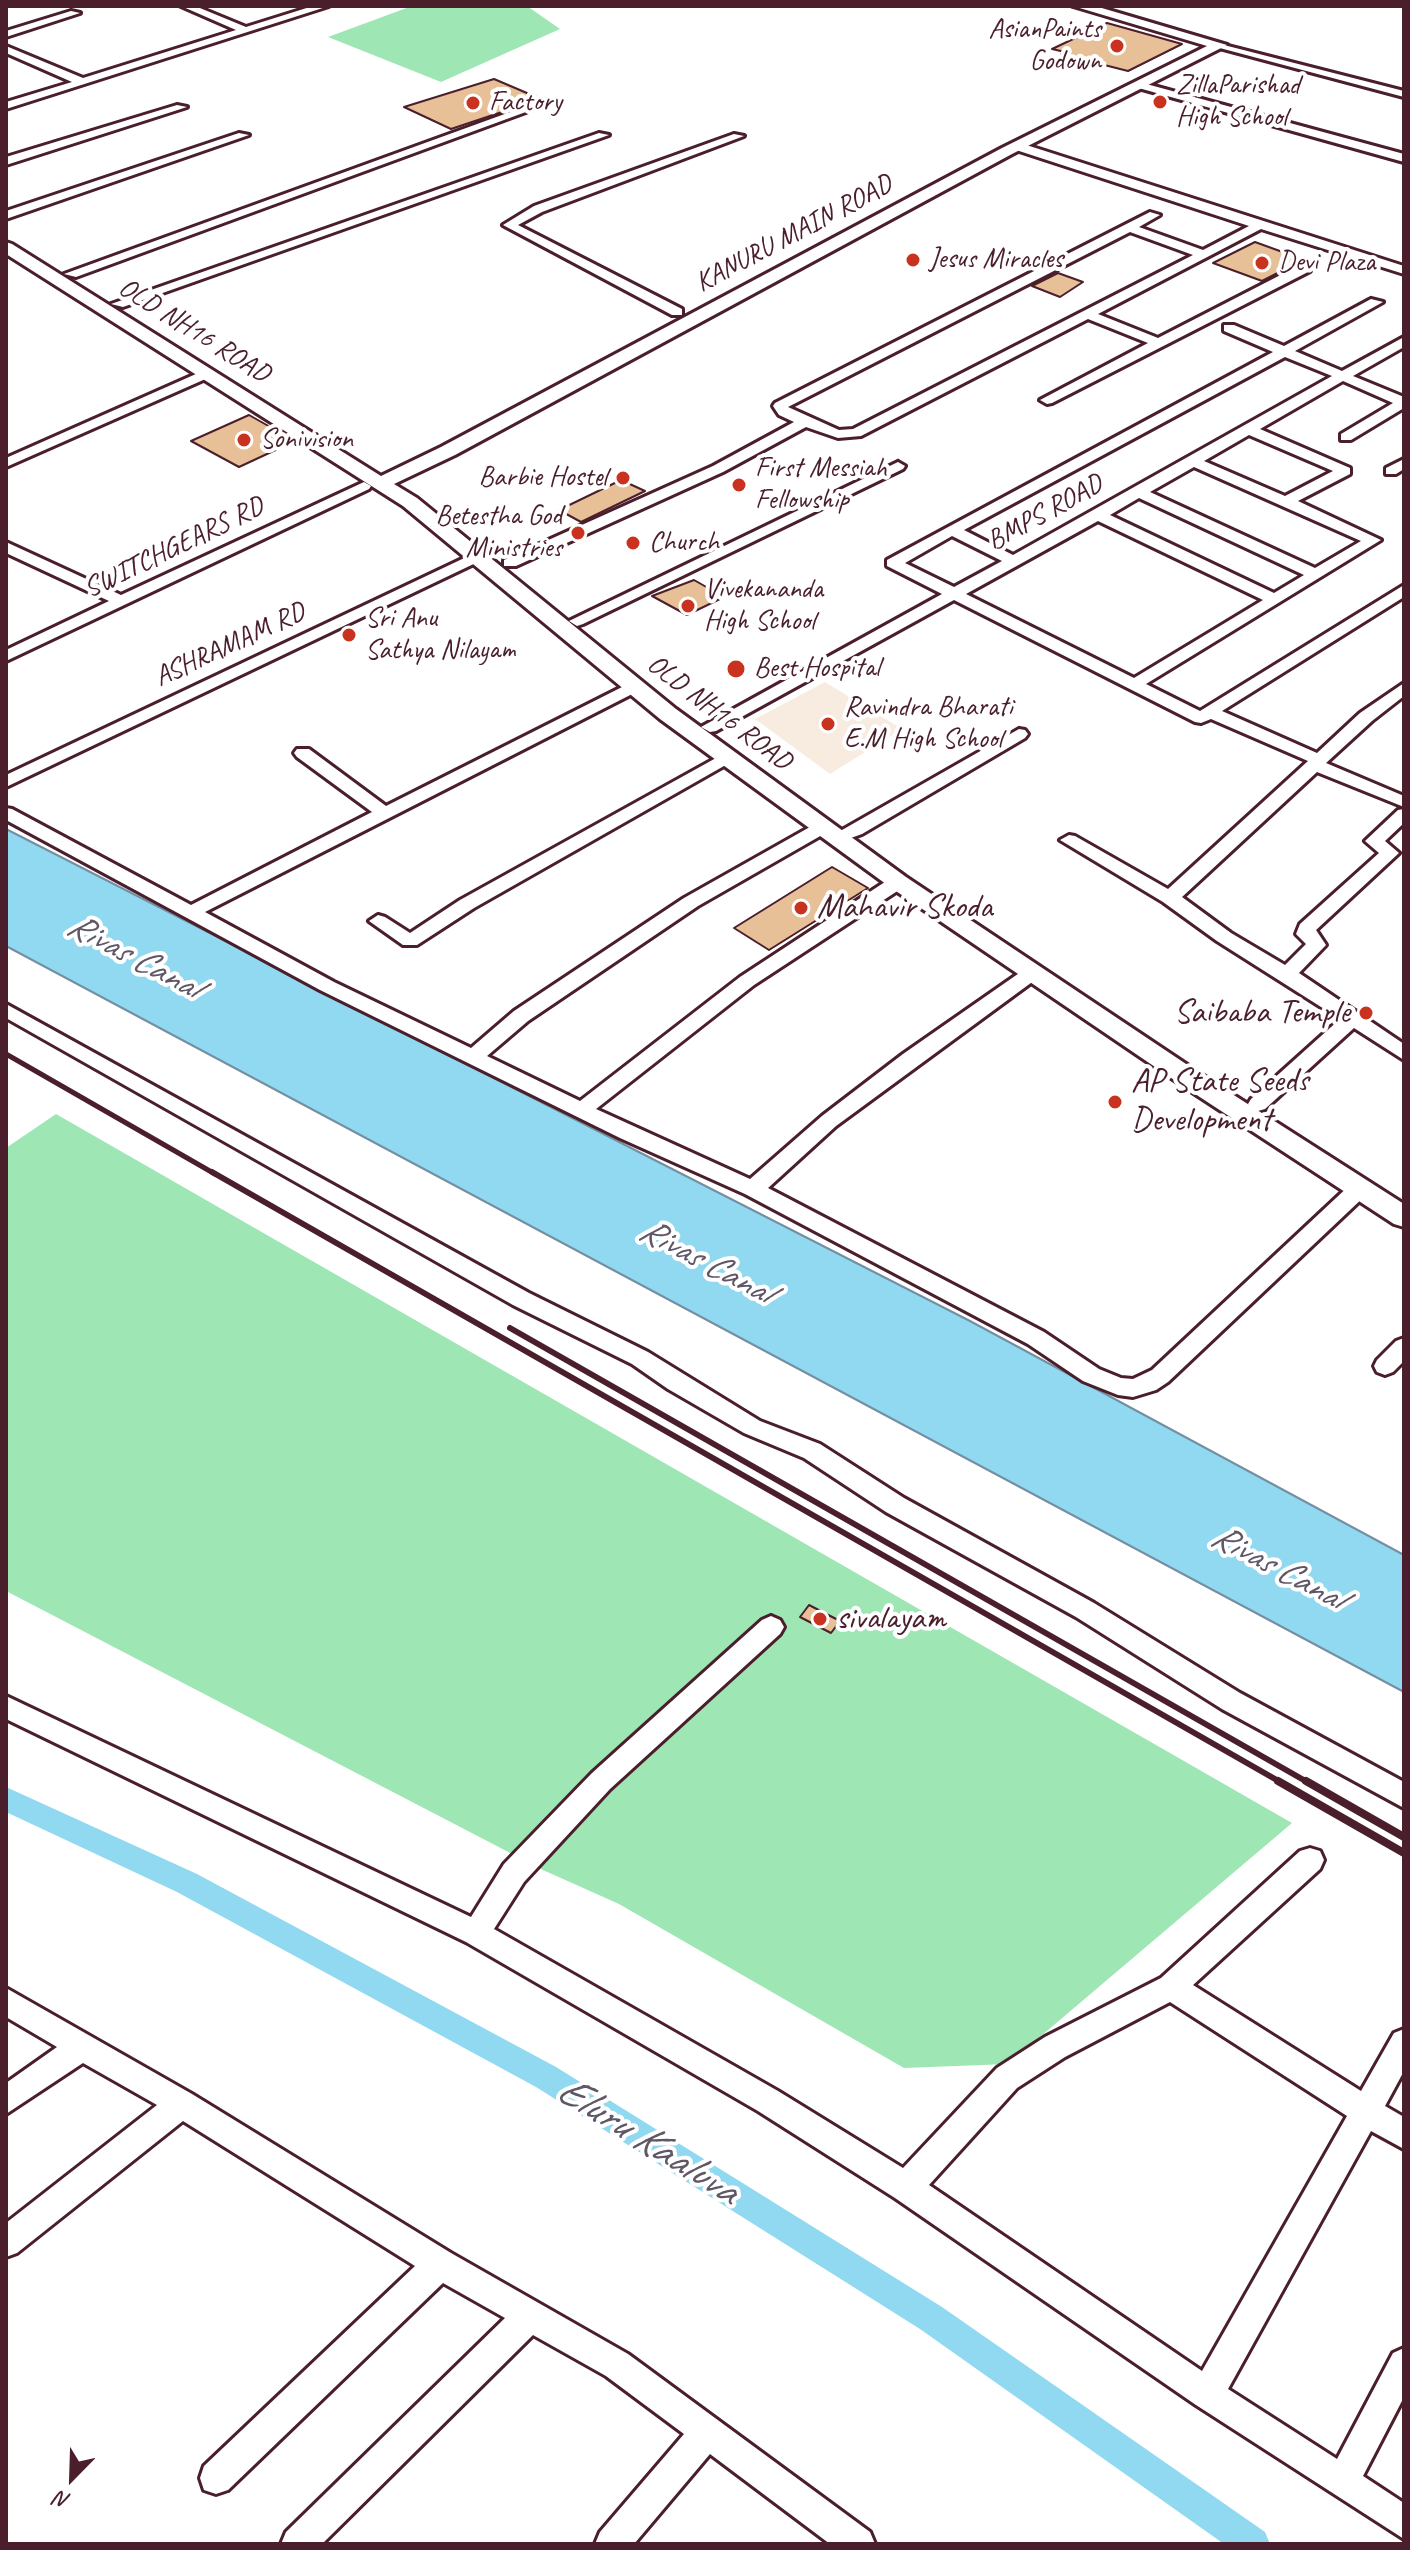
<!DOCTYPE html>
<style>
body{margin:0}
#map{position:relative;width:1410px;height:2550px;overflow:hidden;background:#fff;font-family:Caveat,sans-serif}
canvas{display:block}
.frame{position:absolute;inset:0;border:8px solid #4a1f2b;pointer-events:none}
.north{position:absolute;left:32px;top:2438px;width:80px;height:80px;-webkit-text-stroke:6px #fff;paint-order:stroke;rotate:203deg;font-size:22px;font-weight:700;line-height:32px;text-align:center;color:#4a1f2b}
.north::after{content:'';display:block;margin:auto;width:28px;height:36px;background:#4a1f2b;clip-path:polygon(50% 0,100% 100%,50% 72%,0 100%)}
</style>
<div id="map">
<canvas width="1410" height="2550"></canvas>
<div class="frame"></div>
<div class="north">N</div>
</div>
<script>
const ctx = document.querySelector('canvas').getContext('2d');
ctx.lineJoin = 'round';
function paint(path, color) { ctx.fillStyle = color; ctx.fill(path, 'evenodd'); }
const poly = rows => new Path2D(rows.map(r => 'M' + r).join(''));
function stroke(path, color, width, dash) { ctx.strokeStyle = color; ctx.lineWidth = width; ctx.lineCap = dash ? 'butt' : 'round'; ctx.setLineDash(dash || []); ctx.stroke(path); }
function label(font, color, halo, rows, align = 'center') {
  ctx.font = font + ' Caveat,sans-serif'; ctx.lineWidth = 8; ctx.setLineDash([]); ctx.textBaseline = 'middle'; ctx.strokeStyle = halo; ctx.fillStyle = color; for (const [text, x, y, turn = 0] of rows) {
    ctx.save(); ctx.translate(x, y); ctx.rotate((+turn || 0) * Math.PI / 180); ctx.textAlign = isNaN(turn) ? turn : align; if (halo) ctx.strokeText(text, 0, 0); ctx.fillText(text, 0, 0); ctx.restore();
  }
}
paint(poly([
 [825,682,902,729,830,774,755,719]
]), '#f8ece0');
paint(poly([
 [412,6,527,6,560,29,441,82,328,37],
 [56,1114,1292,1823,1008,2064,904,2068,619,1904,543,1870,6,1591,6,1148]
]), '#9ee6b4');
const water = poly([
 [6,829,970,1321,1404,1555,1404,1692,6,946,6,829]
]);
paint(water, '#90d9f1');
stroke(water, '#748fa2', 2);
paint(poly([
 [6,1787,197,1874,556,2067,942,2307,1265,2532,1270,2544,1224,2544,920,2329,536,2087,177,1892,6,1812,6,1787]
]), '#90d9f1');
const building = poly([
 [1107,23,1182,44,1128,71,1061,54,1065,52,1052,49,1107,23],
 [494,79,541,99,451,129,404,107,494,79],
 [1255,242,1310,262,1299,262,1262,281,1213,263,1255,242],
 [1058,273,1083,282,1060,297,1032,286,1058,273],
 [249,415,295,441,239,467,191,441,249,415],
 [621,480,645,491,581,522,559,510,621,480],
 [694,580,724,597,687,615,652,596,694,580],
 [832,867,868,888,769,950,734,928,832,867],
 [809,1605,840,1621,831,1633,800,1617,809,1605]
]);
paint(building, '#e8c098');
stroke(building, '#4a1f2b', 2);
const minor = poly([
 [181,6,195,6,246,27,313,6,329,6,6,109,6,102,72,82,6,53,6,46,83,78,236,30,181,6],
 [71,11,80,13,6,37,6,31,71,11],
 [1216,43,1404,91,1404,97,1216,47,1216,43],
 [1139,82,1404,154,1404,162,1135,87,1133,85,1139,82],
 [177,105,187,107,6,165,6,157,177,105],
 [524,107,534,109,76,277,64,274,524,107],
 [239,133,249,135,6,219,6,211,239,133],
 [599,133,609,135,123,307,111,304,599,133],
 [734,134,744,136,542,212,518,225,682,309,682,315,672,315,503,225,534,206,734,134],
 [1017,142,1404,266,1404,274,1261,229,1098,314,1158,338,1300,265,1310,265,1310,271,1052,403,1047,404,1040,400,1148,343,1088,319,861,436,838,438,806,427,723,472,516,566,504,566,504,560,713,466,794,422,779,415,773,406,775,403,1150,212,1160,215,1139,227,1203,250,1249,226,1013,149,1011,146,1017,142],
 [1130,232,1193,255,853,429,839,430,788,407,1130,232],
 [1371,299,1383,302,1295,351,1342,371,1404,337,1404,347,1353,376,1404,397,1404,408,1351,440,1341,440,1341,434,1393,403,1343,381,1260,429,1350,468,1350,474,1298,501,1381,540,1146,684,1200,711,1404,585,1404,597,1222,711,1317,753,1360,713,1404,683,1404,696,1372,721,1326,763,1404,796,1404,807,1317,772,1182,897,1231,933,1285,965,1306,944,1296,934,1300,924,1379,853,1365,841,1398,810,1404,809,1404,823,1385,841,1399,853,1316,930,1326,945,1299,973,1404,1044,1404,1060,1354,1028,1265,1109,1258,1111,1251,1109,1248,1104,1251,1099,1340,1019,1217,941,1163,902,1060,840,1069,835,1075,836,1168,889,1308,761,1211,719,1201,723,1195,722,954,600,716,731,710,732,701,727,942,594,887,566,887,560,1273,352,1224,331,1224,325,1234,325,1284,346,1371,299],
 [1285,357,1332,376,1013,555,964,530,1285,357],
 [1249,435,1333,471,1285,496,1204,461,1249,435],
 [1194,467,1361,541,1315,568,1150,492,1194,467],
 [1139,498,1304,575,1274,593,1110,515,1139,498],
 [1098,521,1263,600,1134,678,966,594,1098,521],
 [952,536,1002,561,954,587,905,563,952,536],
 [205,370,212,374,210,377,6,467,6,458,205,370],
 [1404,459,1404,469,1396,474,1386,474,1386,468,1404,459],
 [898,462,905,466,903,469,583,624,577,626,569,621,898,462],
 [364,482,371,486,369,489,6,661,6,650,109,601,6,553,6,542,121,595,364,482],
 [477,552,482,554,482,560,6,787,6,775,477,552],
 [634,681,640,682,642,686,640,690,205,912,334,982,471,1048,514,1011,684,898,817,823,829,823,832,827,829,831,698,906,528,1021,487,1056,580,1101,740,977,891,878,905,878,907,882,905,886,754,985,596,1109,750,1179,822,1116,903,1054,1025,969,1039,969,1042,973,1039,977,836,1126,768,1188,1044,1332,1099,1369,1121,1378,1133,1379,1152,1370,1351,1184,1367,1184,1370,1189,1367,1194,1168,1382,1156,1390,1133,1397,1118,1395,1083,1381,1028,1344,745,1194,620,1138,320,990,6,820,6,808,12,809,191,905,372,812,297,757,294,753,297,749,309,749,386,806,634,681],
 [1019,729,1025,730,1028,734,1025,738,862,834,837,843,828,838,1019,729],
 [725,753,734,758,731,762,474,908,417,945,403,945,369,921,378,915,385,917,410,933,460,900,725,753],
 [6,1004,529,1293,648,1352,760,1421,820,1444,904,1498,1094,1603,1240,1693,1404,1782,1404,1808,1222,1709,1076,1617,886,1512,804,1458,744,1433,668,1389,632,1364,513,1305,6,1018,6,1004],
 [1404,1338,1404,1361,1393,1372,1385,1375,1377,1372,1374,1366,1377,1360,1396,1341,1404,1338],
 [771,1616,780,1620,784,1627,780,1634,610,1789,524,1882,494,1929,778,2091,903,2168,997,2068,1045,2037,1161,1978,1300,1851,1310,1848,1320,1851,1324,1860,1320,1869,1193,1985,1361,2091,1394,2033,1404,2029,1404,2071,1385,2106,1404,2117,1404,2149,1371,2131,1228,2389,1337,2459,1393,2353,1404,2348,1404,2397,1363,2476,1404,2503,1404,2539,1196,2405,895,2198,758,2111,466,1942,6,1719,6,1696,471,1917,504,1864,592,1773,762,1620,771,1616],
 [1170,2002,1347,2116,1202,2371,929,2185,1017,2088,1065,2057,1170,2002],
 [6,1988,192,2094,451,2253,628,2354,870,2532,875,2544,830,2544,710,2454,634,2544,595,2544,600,2532,684,2434,606,2376,533,2335,322,2544,281,2544,286,2532,505,2318,443,2283,228,2490,216,2494,204,2490,200,2478,204,2466,415,2266,183,2121,17,2253,6,2257,6,2223,157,2105,83,2063,6,2114,6,2083,57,2047,6,2017,6,1988]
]);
const major = poly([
 [1073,6,1095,6,1227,45,1012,154,455,455,394,484,417,498,676,709,906,877,1204,1076,1404,1204,1404,1227,1394,1224,1186,1088,890,887,660,719,403,506,6,254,6,242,12,244,381,476,441,447,1002,148,1207,46,1073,6]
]);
stroke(minor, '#4a1f2b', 6);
stroke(major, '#4a1f2b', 6);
paint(minor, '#fff');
paint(major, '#fff');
stroke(poly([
 [6,1054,215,1174]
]), '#4a1f2b', 5);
stroke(poly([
 [212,1172,1282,1783],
 [510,1328,1309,1783]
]), '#4a1f2b', 6);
stroke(poly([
 [1278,1781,1404,1853],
 [1306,1781,1404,1837]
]), '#4a1f2b', 8);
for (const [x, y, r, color] of [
 [1117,46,8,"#c8321e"],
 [1160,102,8,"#c8321e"],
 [473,103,8,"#c8321e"],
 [913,260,8,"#c8321e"],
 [1262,263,8,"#c8321e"],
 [244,440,8,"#c8321e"],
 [623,478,8,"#c8321e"],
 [739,485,8,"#c8321e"],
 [578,533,8,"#c8321e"],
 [633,543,8,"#c8321e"],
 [688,606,8,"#c8321e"],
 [349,635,8,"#c8321e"],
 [736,669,10,"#c8321e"],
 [828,724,8,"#c8321e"],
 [801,908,8,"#c8321e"],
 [1366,1013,8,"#c8321e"],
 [1115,1102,8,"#c8321e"],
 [820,1619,8,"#c8321e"]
]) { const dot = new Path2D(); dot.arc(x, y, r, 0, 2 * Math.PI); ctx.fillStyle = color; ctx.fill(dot); stroke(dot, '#fff', 3); }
label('28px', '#4a1f2b', '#fff', [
 ["AsianPaints",1101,30,"right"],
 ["Godown",1101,62,"right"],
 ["ZillaParishad",1176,86],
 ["High School",1176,118],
 ["Factory",489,103],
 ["Jesus Miracles",929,260],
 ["Devi Plaza",1278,263],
 ["Sonivision",260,440],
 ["First Messiah",755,469],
 ["Fellowship",755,501],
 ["Barbie Hostel",607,478,"right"],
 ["Betestha God",562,517,"right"],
 ["Ministries",562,549,"right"],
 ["Church",649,543],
 ["Vivekananda",704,590],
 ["High School",704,622],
 ["Sri Anu",365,619],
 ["Sathya Nilayam",365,651],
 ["Best Hospital",754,669],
 ["Ravindra Bharati",844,708],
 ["E.M High School",844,740]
], 'left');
label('28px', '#4a1f2b', '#fff', [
 ["KANURU MAIN ROAD",794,234,-28],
 ["OLD NH16 ROAD",194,331,32],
 ["BMPS ROAD",1045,513,-29],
 ["SWITCHGEARS RD",174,548,-26],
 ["ASHRAMAM RD",230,645,-25],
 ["OLD NH16 ROAD",719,713,37]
]);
label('34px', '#4a1f2b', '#fff', [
 ["Mahavir Skoda",817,908],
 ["Saibaba Temple",1350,1013,"right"],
 ["AP State Seeds",1131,1082],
 ["Development",1131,1121],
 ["sivalayam",836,1619]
], 'left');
label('italic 36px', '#5f5766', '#fff', [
 ["Rivas Canal",133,957,28],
 ["Rivas Canal",705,1262,28],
 ["Rivas Canal",1277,1568,28]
]);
label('italic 44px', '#5f5766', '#fff', [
 ["Eluru Kaaluva",647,2141,32]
]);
</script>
